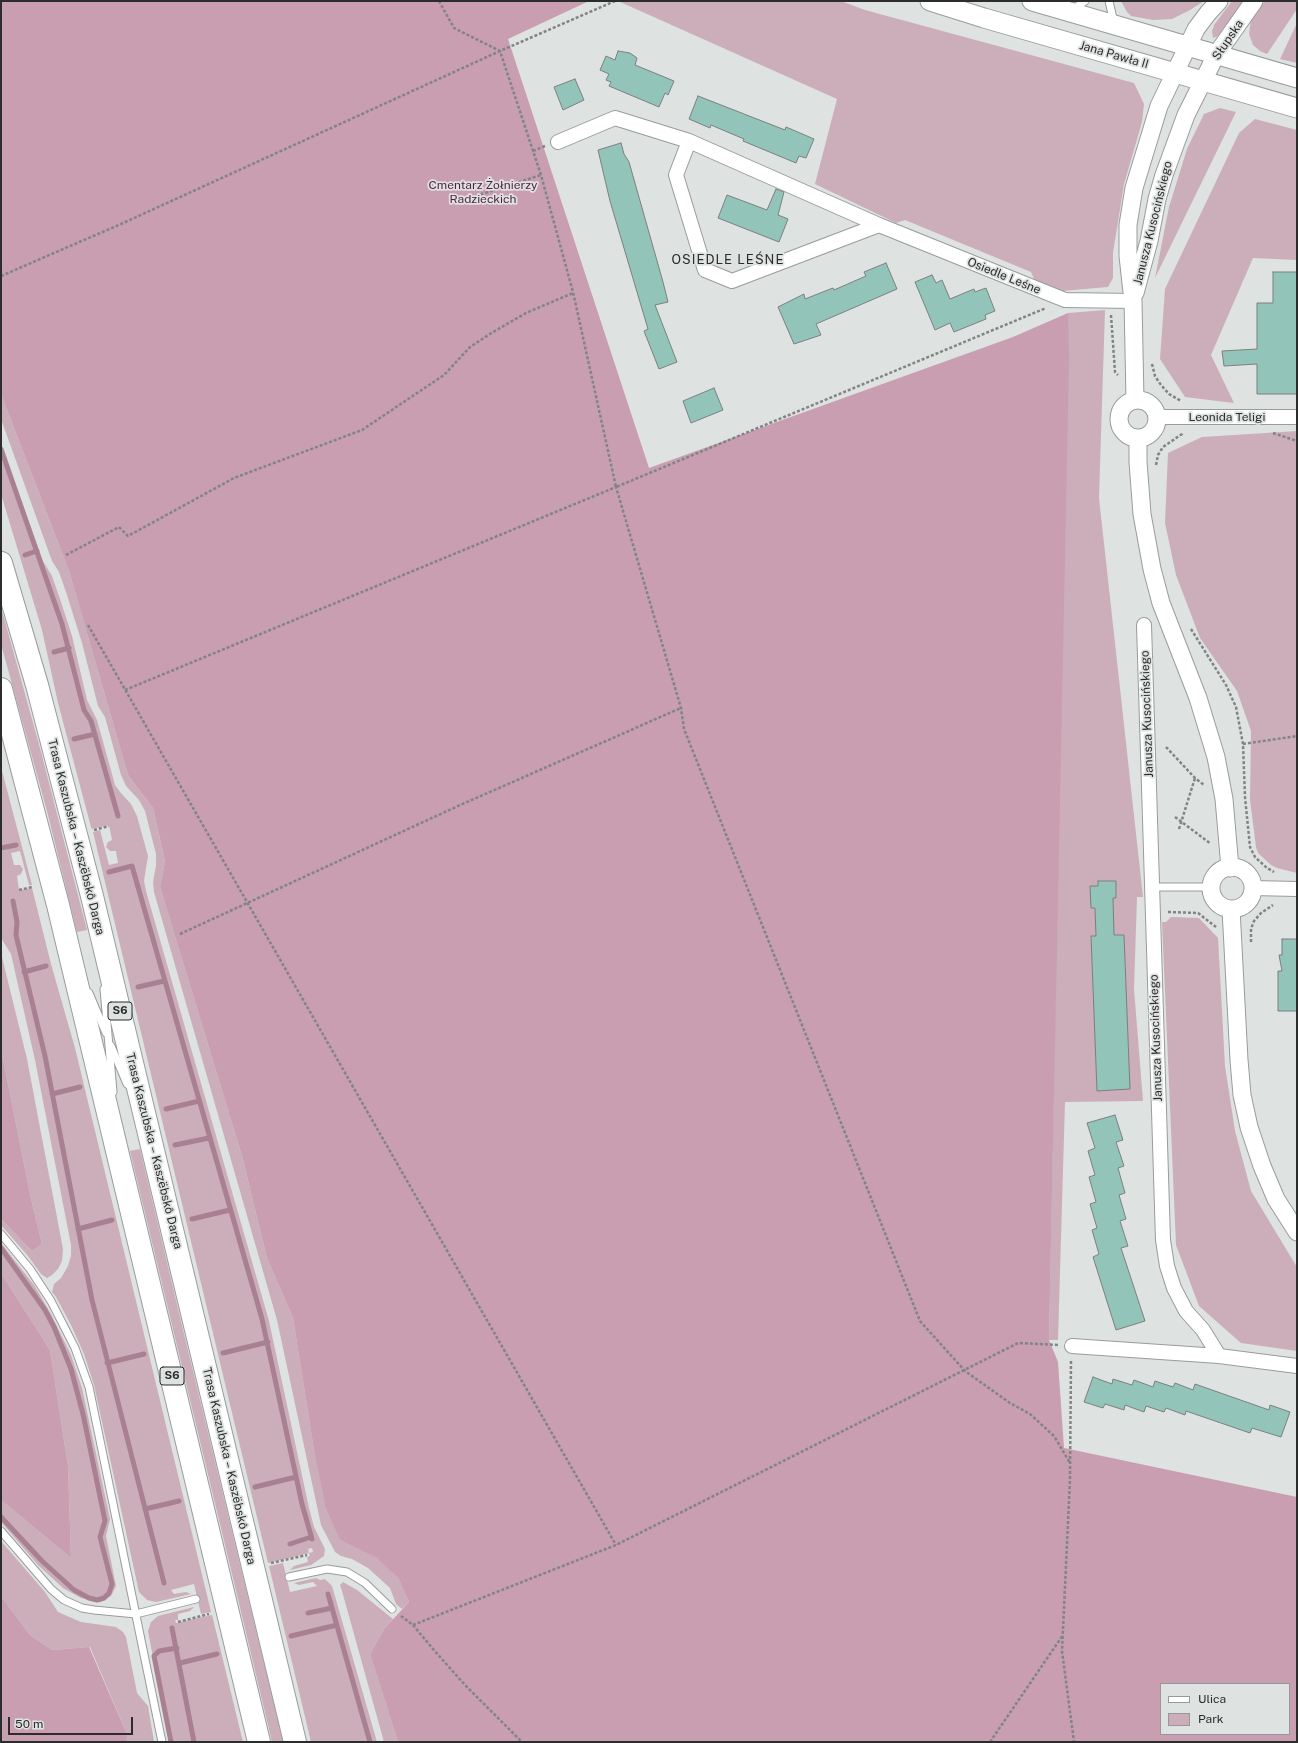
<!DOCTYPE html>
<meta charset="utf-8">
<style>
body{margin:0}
#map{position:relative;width:1298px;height:1743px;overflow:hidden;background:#dee2e1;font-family:"Public Sans",sans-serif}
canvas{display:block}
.frame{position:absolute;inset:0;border:2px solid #2b2c2c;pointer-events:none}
.legend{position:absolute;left:1160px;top:1683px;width:130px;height:52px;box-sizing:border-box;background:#dee2e1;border:1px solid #969999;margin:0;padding:5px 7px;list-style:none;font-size:12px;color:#2b2c2c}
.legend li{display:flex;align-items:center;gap:8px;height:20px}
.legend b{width:20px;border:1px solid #969999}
.scale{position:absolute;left:8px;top:1717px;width:125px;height:18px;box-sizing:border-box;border:2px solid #2b2c2c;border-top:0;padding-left:5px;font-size:12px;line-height:14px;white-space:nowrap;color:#2b2c2c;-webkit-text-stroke:3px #dee2e1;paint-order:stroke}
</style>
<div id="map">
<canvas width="1298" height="1743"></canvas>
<div class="frame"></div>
<ul class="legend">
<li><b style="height:5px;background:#fff"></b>Ulica</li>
<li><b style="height:11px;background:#cbaeba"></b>Park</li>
</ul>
<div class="scale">50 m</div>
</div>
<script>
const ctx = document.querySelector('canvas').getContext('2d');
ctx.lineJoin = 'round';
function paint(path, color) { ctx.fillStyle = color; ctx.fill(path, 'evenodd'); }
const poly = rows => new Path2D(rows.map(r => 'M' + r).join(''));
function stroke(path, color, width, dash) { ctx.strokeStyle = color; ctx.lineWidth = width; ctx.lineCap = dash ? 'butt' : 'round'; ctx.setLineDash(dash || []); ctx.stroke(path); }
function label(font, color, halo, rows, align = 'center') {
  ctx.font = font + ' "Public Sans",sans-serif'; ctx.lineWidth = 3.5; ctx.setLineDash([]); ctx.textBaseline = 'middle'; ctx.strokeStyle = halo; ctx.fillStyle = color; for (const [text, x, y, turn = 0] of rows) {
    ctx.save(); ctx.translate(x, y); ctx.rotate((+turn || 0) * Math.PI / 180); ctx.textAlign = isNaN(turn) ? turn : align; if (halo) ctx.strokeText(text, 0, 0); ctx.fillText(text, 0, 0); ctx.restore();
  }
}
paint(poly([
 [618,1,841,1,865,10,1134,83,1144,104,1142,122,1124,184,1113,253,1113,278,1108,287,1062,291,1035,281,1031,272,905,220,896,223,815,184,837,99],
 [1121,1,1204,1,1190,10,1172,19,1153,20,1131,16,1127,12],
 [1232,1,1244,1,1218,36,1213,38,1212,31,1214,25],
 [1265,1,1297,1,1297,9,1267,54,1260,51,1253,45,1249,34,1251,19],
 [1297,23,1297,63,1280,59],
 [1220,108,1236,112,1155,278,1169,207,1187,149,1204,114],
 [1255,119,1297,130,1297,260,1253,258,1211,355,1234,403,1185,397,1160,359,1165,289,1239,133],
 [1105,310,1099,498,1143,897,1137,897,1134,989,1143,1101,1065,1102,1058,1340,1049,1340,1068,313],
 [1,394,69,571,128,775,153,808,165,861,160,887,242,1156,267,1258,293,1318,314,1450,340,1540,376,1556,398,1578,409,1602,402,1609,396,1604,390,1588,368,1568,352,1559,341,1556,335,1552,321,1525,277,1320,154,892,153,882,156,866,156,854,145,811,139,800,126,786,121,775,105,717,98,706,82,643,67,595,59,572,52,561,1,419],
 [1297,431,1297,873,1277,868,1271,865,1258,853,1256,847,1250,800,1251,731,1237,691,1200,638,1176,575,1165,523,1168,453,1202,437],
 [1,444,43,561,52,576,60,599,72,636,87,700,97,720,115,785,120,792,131,804,137,816,148,856,144,881,146,891,269,1321,309,1508,314,1527,325,1549,324,1556,311,1565,290,1570,294,1566,308,1562,307,1557,310,1556,309,1553,313,1552,312,1548,308,1549,309,1553,268,1563,93,832,100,830,109,865,118,863,116,851,110,851,106,847,108,842,112,840,109,825,92,829,91,827,58,703,42,630,1,494],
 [1,607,40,748,87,930,77,932,47,811,1,644],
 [1,767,32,885,29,885,20,851,11,853,14,865,20,865,23,869,21,874,17,876,19,890,32,888,51,964,75,1048,211,1612,201,1614,194,1584,171,1590,174,1594,186,1592,191,1594,156,1602,147,1600,139,1592,94,1385,84,1354,71,1325,56,1297,52,1292,54,1284,61,1278,68,1266,71,1256,71,1245,35,1060,11,954,1,938],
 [1171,917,1199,918,1218,938,1225,1066,1235,1131,1251,1191,1297,1267,1297,1351,1241,1343,1199,1306,1176,1245,1162,922,1166,922],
 [1,953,27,1059,63,1249,62,1261,58,1269,52,1275,47,1278,41,1274,28,1256,1,1225,1,1219,32,1251,42,1244,31,1199,1,1049],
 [140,1149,186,1342,283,1742,272,1742,233,1578,130,1151],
 [1,1243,34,1285,51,1314,71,1355,82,1388,110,1519,106,1536,116,1586,111,1596,101,1602,98,1602,81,1598,63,1588,38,1565,1,1522,1,1500,71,1558,68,1466,50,1350,1,1273],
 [1,1541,45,1592,58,1612,81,1622,116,1627,123,1632,126,1637,137,1693,148,1706,154,1742,128,1742,126,1732,90,1647,52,1650,30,1635,1,1596],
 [283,1563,290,1592,317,1586,313,1582,299,1585,294,1583,316,1578,320,1580,325,1579,332,1586,377,1742,311,1742,269,1566],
 [343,1582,357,1590,393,1619,384,1629,370,1654,398,1742,384,1742,342,1591,340,1585],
 [194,1607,190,1611,178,1614,178,1620,175,1620,176,1623,212,1615,243,1742,169,1742,148,1631,151,1622,158,1616]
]), '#cbaeba');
paint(poly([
 [1,1,589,1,508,39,649,468,1013,337,1068,313,1069,359,1049,1340,1058,1362,1064,1448,1297,1497,1297,1742,398,1742,370,1654,384,1629,409,1602,398,1578,376,1557,340,1540,326,1508,314,1450,293,1318,267,1258,242,1156,160,887,165,861,153,808,128,775,69,571,1,394],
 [1161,1684,1289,1684,1289,1734,1161,1734],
 [1,1049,31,1199,42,1244,32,1251,1,1219],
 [1,1273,50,1350,68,1466,71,1558,1,1500],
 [1,1596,30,1635,52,1650,89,1647,126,1732,128,1742,1,1742]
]), '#c89eb0');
stroke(poly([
 [1,449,62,624,84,710,91,721,118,816],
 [25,555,37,551],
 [54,652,69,648],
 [74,739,95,734],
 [1,848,16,845],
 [132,866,262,1319,302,1504,312,1539],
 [109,872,132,866],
 [13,901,17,922,16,935,45,1056,92,1300,164,1583],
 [24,972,46,966],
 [138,987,164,981],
 [52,1094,80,1087],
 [166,1109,199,1101],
 [175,1145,209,1138],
 [192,1219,230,1210],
 [78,1229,112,1220],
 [1,1248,45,1310,54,1327,71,1369,83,1414,105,1521,100,1537,112,1584,109,1593,104,1598,97,1600,89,1598,74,1590,42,1561,1,1517],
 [223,1353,268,1342],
 [107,1363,144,1354],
 [255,1487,296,1477],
 [145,1509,179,1501],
 [290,1544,311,1537],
 [328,1594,370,1742],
 [308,1613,332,1608],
 [172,1628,194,1742],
 [291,1636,337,1625],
 [180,1663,217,1654],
 [171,1742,154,1656,159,1651,177,1648]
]), '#a98092', 5);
const building = poly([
 [618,51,630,53,637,58,635,65,674,81,668,95,665,93,659,107,609,86,611,82,606,80,609,74,600,70,606,56,615,60,618,51],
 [575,79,584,100,563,110,554,87,575,79],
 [698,96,785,130,786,127,814,139,806,158,799,156,796,163,743,141,744,139,711,125,710,128,689,119,698,96],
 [621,143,624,154,629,162,663,282,668,302,655,305,677,362,659,369,644,331,648,329,610,201,598,150,621,143],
 [776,189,784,192,778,215,788,219,779,242,718,218,727,195,767,210,776,189],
 [886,263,897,289,816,324,821,335,794,344,778,307,804,294,805,299,833,288,834,290,866,276,864,272,886,263],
 [1273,272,1297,272,1297,394,1257,394,1257,364,1224,366,1222,351,1257,349,1257,303,1273,303,1273,272],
 [932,275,936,283,942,280,950,299,974,289,975,292,986,288,995,311,985,315,986,319,954,332,950,323,935,330,915,282,932,275],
 [714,388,723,410,691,423,683,401,714,388],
 [1098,881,1116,881,1116,898,1113,898,1114,935,1124,935,1130,1089,1097,1091,1091,936,1096,936,1095,908,1091,908,1090,886,1098,886,1098,881],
 [1282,939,1297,939,1297,1011,1278,1011,1278,971,1282,971,1279,955,1282,955,1282,939],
 [1115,1115,1123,1140,1116,1142,1124,1166,1118,1168,1125,1193,1119,1195,1126,1219,1120,1221,1128,1246,1121,1248,1145,1321,1116,1330,1093,1257,1099,1254,1092,1230,1097,1228,1090,1204,1096,1202,1089,1177,1095,1175,1088,1151,1095,1148,1087,1123,1115,1115],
 [1093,1377,1112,1384,1113,1379,1132,1385,1134,1380,1153,1387,1155,1381,1173,1387,1175,1383,1193,1390,1195,1384,1269,1410,1270,1405,1290,1412,1281,1437,1252,1428,1250,1433,1186,1411,1185,1415,1166,1408,1164,1412,1146,1406,1144,1412,1125,1405,1124,1410,1105,1404,1103,1408,1084,1402,1093,1377]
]);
paint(building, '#92c4b9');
stroke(building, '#7c7f7f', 1);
const service = poly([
 [1109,1,1114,23],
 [1072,10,1085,1],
 [1152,887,1211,887],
 [104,989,113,1092],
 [89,993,106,1033],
 [111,1046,127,1084],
 [1,1234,30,1269,51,1301,75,1348,89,1387,162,1742],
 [1,1531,51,1589,64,1600,82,1608,94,1610,136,1614,196,1599],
 [289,1577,327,1569,347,1572,365,1583,392,1609]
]);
const minor = poly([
 [558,142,615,118,689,141],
 [879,225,732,281,705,270,676,175,689,141,879,225,1065,300,1133,301],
 [1158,417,1297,417],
 [1144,625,1163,1240,1167,1266,1174,1288,1186,1311,1203,1330,1219,1356,1297,1366],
 [1252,888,1297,889],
 [1072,1346,1219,1356]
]);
const tertiary = poly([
 [1135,293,1149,241,1157,199,1164,175,1186,115,1216,55,1254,1],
 '1119 419a19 19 0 1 1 38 0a19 19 0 1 1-38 0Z',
 [1135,400,1133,301,1128,256,1128,225,1134,188,1159,106,1196,29,1208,13,1219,1],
 [1138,438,1138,462,1142,514,1152,569,1161,603,1198,698,1216,757,1224,799,1230,868],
 '1211 888a21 21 0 1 1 42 0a21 21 0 1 1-42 0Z',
 [1231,909,1239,1060,1242,1095,1249,1127,1262,1166,1276,1199,1297,1232]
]);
const secondary = poly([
 [930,1,984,18,1297,108],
 [1032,1,1297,78]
]);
const motorway = poly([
 [1,563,37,685,92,896,295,1742],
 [1,689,58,905,259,1742]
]);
stroke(service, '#999c9b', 9);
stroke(minor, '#999c9b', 16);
stroke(tertiary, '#999c9b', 19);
stroke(secondary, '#999c9b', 21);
stroke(motorway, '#999c9b', 24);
stroke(poly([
 [439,1,454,28,500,51,541,175,573,292,616,487,1046,308],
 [533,151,545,146],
 [466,199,541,175],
 [1,276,121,224,500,51,615,1],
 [1111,315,1115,372,1118,375],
 [1152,364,1155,376,1161,385,1169,394,1181,401],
 [1273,433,1297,441],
 [1156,465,1158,455,1163,447,1182,434,1182,432],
 [66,555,119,527,128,536,234,478,362,430,444,375,470,347,493,332,526,313,573,293],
 [88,625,616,1545],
 [1191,629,1226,685,1236,707,1243,744,1245,797,1250,847,1255,857,1267,868,1274,872],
 [125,690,616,487,681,708,684,729,920,1321,965,1371,1010,1403,1030,1414,1054,1436,1070,1463],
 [1243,744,1297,736],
 [1166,747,1195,778,1204,785],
 [1175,817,1211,844],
 [1179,829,1195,778],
 [94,830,109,826],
 [19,890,32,887],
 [1168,912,1198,913,1216,927],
 [180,934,458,806,681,708],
 [1251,942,1251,929,1254,921,1261,913,1273,905],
 [1071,1361,1070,1479,1062,1651,1074,1742],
 [271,1563,307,1555],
 [401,1616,413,1625,433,1649,465,1685,522,1742],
 [178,1622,209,1614],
 [413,1625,616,1545,1018,1343,1058,1345],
 [990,1742,1063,1635]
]), '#828484', 2.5, [3, 2]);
stroke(service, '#fff', 7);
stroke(minor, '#fff', 14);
stroke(tertiary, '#fff', 17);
stroke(secondary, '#fff', 19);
stroke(motorway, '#fff', 22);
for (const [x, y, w] of [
 [120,1011,24],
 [172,1376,24]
]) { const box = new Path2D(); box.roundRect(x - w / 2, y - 9, w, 18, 3); ctx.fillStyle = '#dee2e1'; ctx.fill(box); stroke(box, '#2b2c2c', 1); }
label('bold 11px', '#2b2c2c', null, [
 ["S6",120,1011],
 ["S6",172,1376]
]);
label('12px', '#2b2c2c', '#dee2e1', [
 ["Słupska",1228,40,-56],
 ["Jana Pawła II",1114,55,16],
 ["Janusza Kusocińskiego",1153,223,-76],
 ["Osiedle Leśne",1004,276,22],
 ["Leonida Teligi",1227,417],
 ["Janusza Kusocińskiego",1147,714,-92],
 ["Trasa Kaszubska – Kaszëbskô Darga",76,837,76],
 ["Janusza Kusocińskiego",1156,1038,-92],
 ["Trasa Kaszubska – Kaszëbskô Darga",154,1151,76],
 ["Trasa Kaszubska – Kaszëbskô Darga",229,1466,77]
]);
label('12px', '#541f3b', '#dee2e1', [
 ["Cmentarz Żołnierzy",483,185],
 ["Radzieckich",483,199]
]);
ctx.letterSpacing = '1px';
label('13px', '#2b2c2c', '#dee2e1', [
 ["OSIEDLE LEŚNE",728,260]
]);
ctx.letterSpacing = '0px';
</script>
